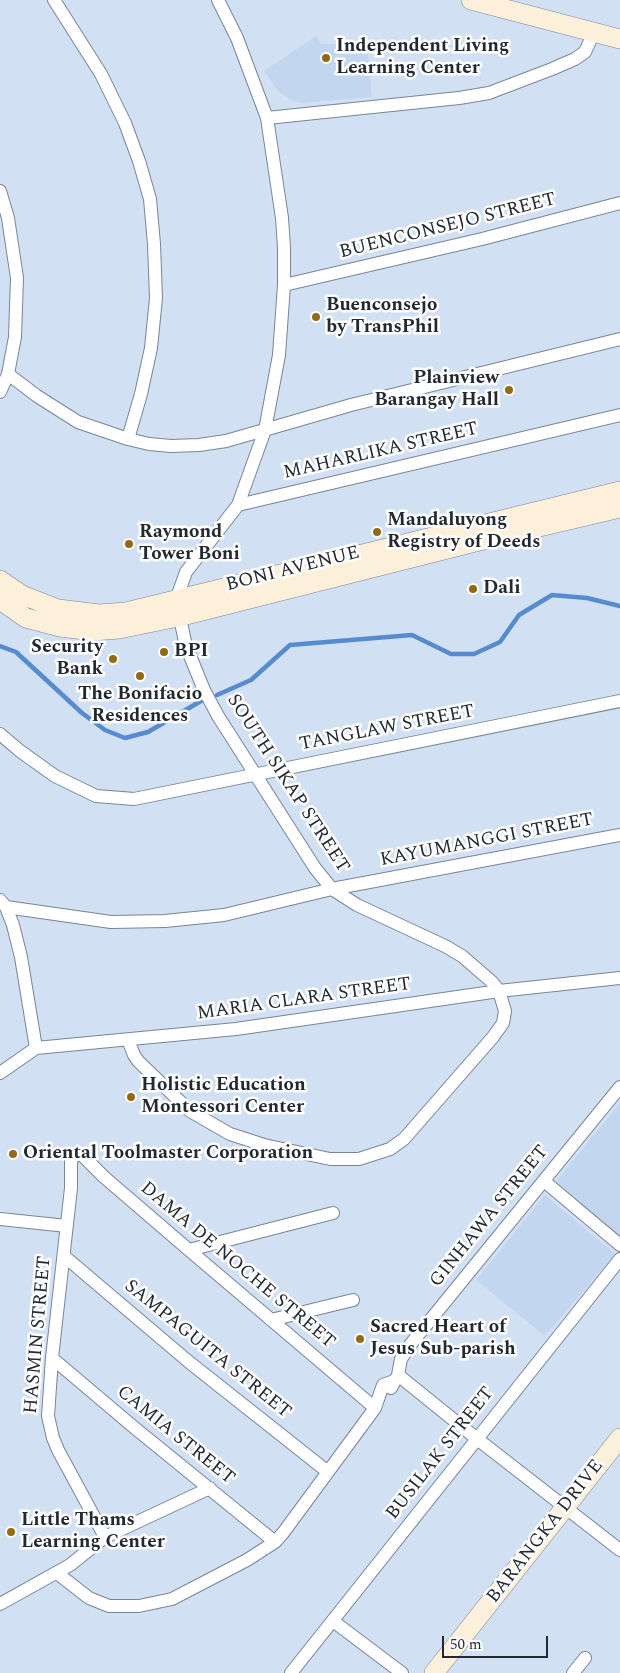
<!DOCTYPE html>
<style>
body{margin:0}
#map{position:relative;width:620px;height:1673px;overflow:hidden;background:#d2e0f3;font-family:Spectral,serif}
canvas{display:block}
.scale{position:absolute;left:442px;top:1636px;width:106px;height:22px;box-sizing:border-box;border:2px solid #232930;border-top:0;padding-left:6px;font-size:15px;line-height:18px;white-space:nowrap;color:#232930;-webkit-text-stroke:4px #fff;paint-order:stroke}
</style>
<div id="map">
<canvas width="620" height="1673"></canvas>
<div class="scale">50 m</div>
</div>
<script>
const ctx = document.querySelector('canvas').getContext('2d');
ctx.lineJoin = 'round';
function paint(path, color) { ctx.fillStyle = color; ctx.fill(path, 'evenodd'); }
const poly = rows => new Path2D(rows.map(r => 'M' + r).join(''));
function stroke(path, color, width, dash) { ctx.strokeStyle = color; ctx.lineWidth = width; ctx.lineCap = dash ? 'butt' : 'round'; ctx.setLineDash(dash || []); ctx.stroke(path); }
function label(font, color, halo, rows, align = 'center') {
  ctx.font = font + ' Spectral,serif'; ctx.lineWidth = 5; ctx.setLineDash([]); ctx.textBaseline = 'middle'; ctx.strokeStyle = halo; ctx.fillStyle = color; for (const [text, x, y, turn = 0] of rows) {
    ctx.save(); ctx.translate(x, y); ctx.rotate((+turn || 0) * Math.PI / 180); ctx.textAlign = isNaN(turn) ? turn : align; if (halo) ctx.strokeText(text, 0, 0); ctx.fillText(text, 0, 0); ctx.restore();
  }
}
paint(poly([
 [316,36,321,44,367,45,372,97,302,103,291,100,279,92,264,71],
 [620,1103,620,1239,553,1185],
 [545,1195,615,1254,545,1336,476,1280]
]), '#c3d6ef');
stroke(poly([
 [0,646,16,652,82,713,105,730,125,738,148,732,201,701],
 [217,695,251,680,290,645,412,635,451,654,474,654,500,642,519,615,552,595,587,598,620,606]
]), '#578bcf', 4.5);
const street = poly([
 [54,0,101,74,125,123,139,161,150,199,154,244,156,298,151,348,141,394,128,439],
 [267,118,459,98,489,93,552,69,575,59,585,52,594,32],
 [0,191,8,218,17,278,15,337,8,374,0,392],
 [284,285,482,239,620,203],
 [8,374,37,396,78,422,128,439,149,444,171,446,199,445,226,441,351,405,620,339],
 [238,505,620,415],
 [0,734,20,751,55,776,96,796,134,799,620,701],
 [0,900,6,907,13,925,21,957,36,1048],
 [6,907,111,922,165,921,224,915,332,889,620,835],
 [128,1040,134,1055,138,1061,190,1111,230,1134,264,1145,330,1159,359,1159,390,1149,404,1139,493,1037,503,1023,505,1011,499,991,492,982,462,956,445,946,357,905,332,889,315,868,218,716,204,690,186,646,176,600,186,572,238,505,265,430,279,355,284,285,284,248,282,218,267,118,237,38,218,0],
 [0,1073,36,1048,236,1029,499,991,620,978],
 [544,1181,620,1245],
 [0,1219,67,1226],
 [189,1250,333,1213],
 [64,1256,189,1362,328,1472],
 [271,1320,353,1300],
 [52,1358,136,1429,275,1542],
 [398,1375,476,1438,620,1550],
 [391,1388,398,1375,401,1359,410,1345,620,1087],
 [105,1537,58,1450,53,1438,48,1416,52,1358,71,1188,71,1159,76,1155,81,1154,104,1177,189,1250,375,1408],
 [57,1573,89,1598,109,1606,139,1606,172,1599,247,1560,275,1542,283,1533,375,1408,383,1385,394,1381],
 [0,1604,70,1565,105,1537,210,1488],
 [333,1621,402,1673],
 [291,1673,620,1259],
 [573,1673,585,1658]
]);
const secondary = poly([
 [471,0,620,39],
 [0,580,22,595,58,609,99,614,126,612,620,491],
 [0,600,26,618,60,627,93,631,119,629,178,617,475,542,620,508],
 [434,1673,620,1438]
]);
stroke(street, '#788597', 14);
stroke(secondary, '#788597', 20);
stroke(street, '#fff', 12);
stroke(secondary, '#fdf0db', 19);
for (const [x, y, r, color] of [
 [326,58,5,"#936a14"],
 [316,317,5,"#936a14"],
 [509,390,5,"#936a14"],
 [377,532,5,"#936a14"],
 [129,544,5,"#936a14"],
 [473,589,5,"#936a14"],
 [164,652,5,"#936a14"],
 [113,659,5,"#936a14"],
 [140,676,5,"#936a14"],
 [131,1097,5,"#936a14"],
 [13,1154,5,"#936a14"],
 [360,1339,5,"#936a14"],
 [11,1532,5,"#936a14"]
]) { const dot = new Path2D(); dot.arc(x, y, r, 0, 2 * Math.PI); ctx.fillStyle = color; ctx.fill(dot); stroke(dot, '#fff', 2); }
label('bold 19px', '#232930', '#fff', [
 ["Independent Living",336,47],
 ["Learning Center",336,69],
 ["Buenconsejo",326,306],
 ["by TransPhil",326,328],
 ["Plainview",499,379,"right"],
 ["Barangay Hall",499,401,"right"],
 ["Mandaluyong",387,521],
 ["Registry of Deeds",387,543],
 ["Raymond",139,533],
 ["Tower Boni",139,555],
 ["Dali",483,589],
 ["Security",103,648,"right"],
 ["Bank",103,670,"right"],
 ["BPI",174,652],
 ["The Bonifacio",140,695,"center"],
 ["Residences",140,717,"center"],
 ["Holistic Education",141,1086],
 ["Montessori Center",141,1108],
 ["Oriental Toolmaster Corporation",23,1154],
 ["Sacred Heart of",370,1328],
 ["Jesus Sub-parish",370,1350],
 ["Little Thams",21,1521],
 ["Learning Center",21,1543]
], 'left');
label('19px', '#232930', '#fff', [
 ["BUENCONSEJO STREET",448,227,-14],
 ["MAHARLIKA STREET",381,452,-13],
 ["BONI AVENUE",293,570,-14],
 ["TANGLAW STREET",387,729,-11],
 ["SOUTH SIKAP STREET",287,784,57],
 ["KAYUMANGGI STREET",487,841,-11],
 ["MARIA CLARA STREET",304,1000,-8],
 ["GINHAWA STREET",490,1217,-51],
 ["DAMA DE NOCHE STREET",237,1266,40],
 ["HASMIN STREET",39,1335,-85],
 ["SAMPAGUITA STREET",207,1350,39],
 ["CAMIA STREET",175,1436,39],
 ["BUSILAK STREET",441,1454,-52],
 ["BARANGKA DRIVE",546,1532,-52]
]);
</script>
